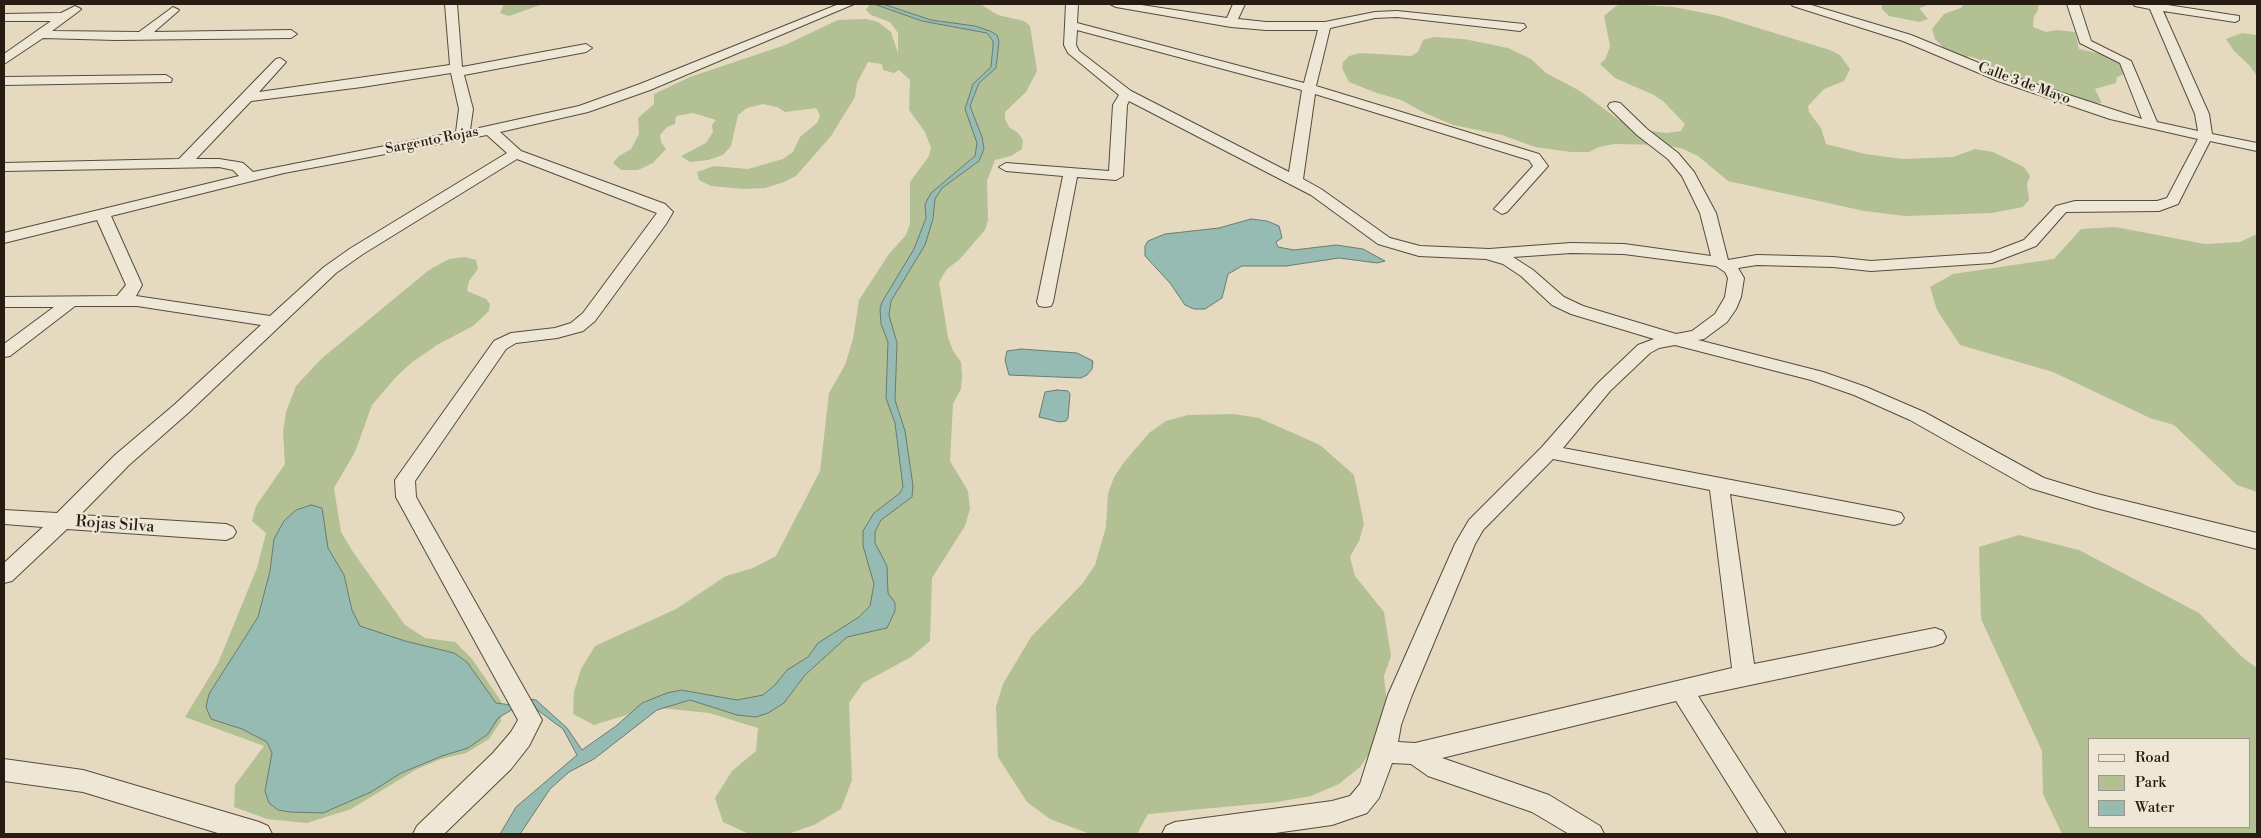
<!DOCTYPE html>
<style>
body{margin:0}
#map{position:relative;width:2261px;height:838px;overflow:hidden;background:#e5dac0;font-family:"Libre Bodoni",serif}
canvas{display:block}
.frame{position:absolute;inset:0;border:5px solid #271b12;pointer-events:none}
.legend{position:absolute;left:2088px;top:738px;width:162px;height:90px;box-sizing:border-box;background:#eee7d6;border:1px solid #9e9588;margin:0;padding:6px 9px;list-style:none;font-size:15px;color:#271b12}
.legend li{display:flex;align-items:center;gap:10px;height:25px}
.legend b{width:25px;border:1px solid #9e9588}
</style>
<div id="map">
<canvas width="2261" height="838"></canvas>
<div class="frame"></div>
<ul class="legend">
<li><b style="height:6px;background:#eee7d6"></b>Road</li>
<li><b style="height:14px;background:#b2c094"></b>Park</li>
<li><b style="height:14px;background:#96bbb2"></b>Water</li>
</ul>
</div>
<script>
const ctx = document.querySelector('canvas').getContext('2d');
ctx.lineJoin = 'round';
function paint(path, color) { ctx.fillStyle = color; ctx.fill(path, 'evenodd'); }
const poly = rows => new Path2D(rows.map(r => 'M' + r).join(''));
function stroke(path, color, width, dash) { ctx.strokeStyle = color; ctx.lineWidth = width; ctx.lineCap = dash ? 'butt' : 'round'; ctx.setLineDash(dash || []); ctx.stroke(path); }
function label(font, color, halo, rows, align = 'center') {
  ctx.font = font + ' "Libre Bodoni",serif'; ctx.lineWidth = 4.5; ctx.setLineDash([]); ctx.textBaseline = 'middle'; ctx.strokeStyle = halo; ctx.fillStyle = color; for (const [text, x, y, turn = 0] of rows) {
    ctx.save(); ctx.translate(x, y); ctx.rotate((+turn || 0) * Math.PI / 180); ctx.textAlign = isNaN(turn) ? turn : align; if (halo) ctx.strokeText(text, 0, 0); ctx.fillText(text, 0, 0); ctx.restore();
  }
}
paint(poly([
 [504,4,543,4,509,16,500,13],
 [870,4,980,4,998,15,1024,21,1030,26,1037,71,1026,92,1005,112,1005,119,1009,127,1018,133,1023,140,1022,149,1011,156,995,160,987,181,988,220,985,230,959,260,947,269,939,282,948,337,953,351,961,362,962,376,961,389,953,404,950,461,968,491,970,509,965,526,932,578,930,641,911,657,863,683,849,703,852,780,841,809,814,825,788,834,749,834,723,822,715,798,732,771,756,751,758,728,709,713,652,707,594,725,573,714,574,692,581,669,595,646,676,609,726,576,753,568,776,556,820,471,829,393,845,365,853,339,859,300,889,254,906,235,910,224,910,182,929,156,931,148,925,132,909,110,910,80,899,70,894,73,883,70,882,64,868,62,857,83,855,97,831,136,796,176,784,182,765,188,744,189,711,186,699,180,697,172,714,166,748,169,783,159,793,152,800,137,818,122,820,115,816,108,785,112,777,107,763,104,747,108,738,115,731,146,723,155,708,160,690,162,681,156,706,143,713,132,712,125,716,120,693,113,676,116,675,124,667,127,660,135,661,142,666,149,653,163,638,170,621,170,613,163,619,156,631,149,639,134,638,118,654,104,654,94,690,77,785,45,838,20,866,19,878,22,891,32,898,53,898,33,890,22,871,15,866,10],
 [1623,4,1674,7,1719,16,1830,50,1840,55,1850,69,1844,81,1824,89,1808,106,1809,112,1821,128,1826,144,1865,154,1903,159,1953,157,1975,149,1993,152,2024,167,2030,176,2027,184,2029,200,2023,207,1992,213,1906,216,1864,211,1728,181,1698,156,1683,149,1666,145,1614,144,1599,147,1589,152,1571,152,1535,147,1502,135,1453,125,1425,113,1401,100,1374,92,1349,82,1342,68,1343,62,1349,56,1360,53,1411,56,1418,52,1423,40,1433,37,1464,39,1508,48,1531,59,1546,73,1580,91,1619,120,1650,131,1667,133,1681,131,1685,124,1663,101,1654,95,1615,78,1600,64,1606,58,1610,46,1604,16,1616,6],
 [1882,4,1931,4,1919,8,1928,19,1920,22,1889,16,1882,9],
 [1964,4,2039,4,2037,12,2034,16,2033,27,2046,32,2057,30,2075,32,2079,49,2115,57,2135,70,2117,77,2116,83,2095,89,2102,103,2089,104,1995,71,1978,59,1969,56,1966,58,1953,57,1935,39,1932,29,1944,14,1961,8],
 [2242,33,2257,35,2257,76,2249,65,2234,51,2226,39],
 [2115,227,2205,244,2240,242,2257,234,2257,492,2237,485,2174,425,2150,418,2053,372,1960,345,1937,310,1930,287,1953,274,2054,259,2081,229],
 [465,257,476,260,478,269,469,281,467,291,486,299,490,304,489,311,473,326,437,345,411,363,396,377,372,405,355,452,334,488,341,532,353,552,405,625,425,638,455,642,472,659,501,701,501,721,489,739,466,753,441,759,417,769,351,809,307,823,267,819,234,807,235,785,264,746,185,717,218,663,257,568,266,533,252,521,256,506,285,464,283,432,286,412,296,386,321,359,429,270,449,259],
 [1234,414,1259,418,1320,445,1354,475,1364,524,1359,541,1350,557,1355,576,1384,612,1391,656,1384,676,1389,725,1360,767,1339,784,1311,796,1277,802,1148,814,1137,834,1090,834,1050,819,1027,802,998,757,996,707,1003,684,1031,637,1083,583,1095,565,1106,527,1108,494,1114,477,1125,461,1149,433,1166,421,1188,415],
 [2019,535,2079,550,2199,613,2242,657,2257,668,2257,834,2062,834,2043,794,2042,751,1981,619,1979,547],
 [2090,739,2250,739,2250,827,2090,827]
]), '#b2c094');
const water = poly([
 [874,4,883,4,931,20,975,26,990,31,997,35,999,41,996,68,979,83,970,106,982,137,984,149,979,161,942,188,935,199,933,219,925,245,891,301,889,315,897,343,895,400,905,431,913,486,912,497,881,520,875,532,875,543,887,566,888,593,895,603,895,611,887,628,847,637,805,675,784,703,768,713,756,717,737,715,690,700,657,710,594,759,569,772,550,789,520,834,500,834,516,807,577,755,563,729,532,706,530,699,536,700,567,728,582,750,616,726,642,703,667,693,681,690,737,700,763,695,775,685,787,670,808,657,818,643,859,617,870,606,874,584,863,546,863,531,874,513,900,493,903,487,895,423,886,398,888,342,881,324,880,309,882,302,914,249,926,218,925,204,931,193,975,156,977,143,965,109,973,84,991,67,993,46,993,41,987,33,922,21,874,4],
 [1251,219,1267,221,1279,226,1282,238,1276,242,1278,247,1294,250,1336,245,1363,249,1385,261,1377,263,1339,258,1286,266,1242,266,1228,274,1222,298,1205,309,1194,309,1185,305,1170,283,1145,256,1145,246,1148,241,1165,234,1219,228,1251,219],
 [1021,349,1077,353,1093,361,1092,369,1087,375,1081,378,1009,375,1005,360,1007,351,1021,349],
 [1057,390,1068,391,1070,394,1068,418,1066,421,1059,422,1039,417,1045,392,1057,390],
 [311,505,322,508,328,548,344,575,352,610,360,626,405,641,454,653,467,662,496,703,512,705,513,709,498,718,488,734,468,748,442,756,401,773,371,792,323,813,290,812,278,810,269,803,265,791,272,753,267,742,242,729,211,719,206,707,209,694,258,617,270,571,274,539,284,521,296,510,311,505]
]);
paint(water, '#96bbb2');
stroke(water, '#6a7b72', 1);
const minor = poly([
 [445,4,457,4,462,67,586,44,592,48,586,52,464,75,473,109,470,130,579,106,640,84,839,4,854,4,650,90,588,112,500,132,521,151,665,204,673,212,666,224,595,321,583,331,557,338,516,343,506,349,415,481,416,497,542,720,529,746,511,769,444,834,413,834,417,826,493,753,511,732,518,720,396,497,395,480,494,341,511,333,555,328,571,323,583,313,657,213,517,159,363,254,336,273,188,413,129,465,80,515,226,524,233,527,236,532,233,537,226,540,67,529,12,581,4,583,4,563,43,527,4,524,4,510,57,513,115,455,174,405,261,325,137,306,75,306,10,356,4,357,4,344,54,307,4,307,4,297,117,296,126,285,97,220,4,243,4,233,239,176,233,170,219,167,4,171,4,163,179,159,276,59,280,58,286,62,259,92,450,65,445,4],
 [451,73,459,109,456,132,253,172,243,163,238,162,219,159,196,159,251,101,362,87,451,73],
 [487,135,507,153,351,248,324,267,270,316,136,296,142,285,111,216,284,173,487,135],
 [1066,4,1078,4,1077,23,1304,83,1318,30,1266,30,1231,27,1116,7,1110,4,1135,4,1227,18,1233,4,1245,4,1238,19,1266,22,1325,22,1375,12,1397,11,1524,24,1526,27,1520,31,1397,17,1375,18,1330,28,1316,86,1539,154,1548,166,1507,212,1502,214,1494,209,1533,166,1529,160,1315,94,1303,179,1321,189,1390,238,1420,246,1489,249,1571,243,1624,244,1711,256,1700,213,1682,176,1668,159,1637,135,1610,109,1608,106,1610,103,1615,102,1620,103,1647,129,1678,153,1694,172,1716,213,1728,260,1757,255,1833,257,1871,261,1990,253,2024,240,2056,206,2075,201,2157,201,2167,198,2198,139,2110,119,1998,81,1903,41,1793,6,1791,4,1808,4,1911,35,2008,75,2142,119,2120,63,2080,43,2067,4,2079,4,2091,41,2131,61,2157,122,2198,131,2195,114,2150,9,2135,6,2133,4,2161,4,2239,16,2239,20,2235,22,2163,11,2209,114,2212,134,2257,143,2257,151,2210,141,2178,204,2159,211,2066,212,2036,246,1992,263,1871,271,1833,267,1757,265,1738,268,1744,278,1741,297,1736,309,1727,322,1704,339,1698,340,1823,372,1866,387,1924,412,2044,478,2097,494,2257,533,2257,549,2096,508,2030,488,1910,420,1854,395,1811,380,1675,345,1659,348,1650,353,1610,391,1563,448,1894,511,1901,513,1904,518,1901,523,1894,525,1730,494,1754,664,1935,628,1943,631,1946,637,1943,643,1935,646,1698,696,1786,834,1759,834,1676,701,1442,758,1549,795,1600,826,1604,834,1569,834,1532,812,1428,776,1411,764,1392,763,1379,798,1367,813,1332,825,1268,834,1162,834,1166,826,1175,822,1332,801,1350,796,1360,784,1388,695,1455,544,1469,520,1542,447,1598,383,1638,345,1654,339,1571,314,1552,305,1521,276,1503,264,1486,259,1419,256,1378,244,1311,195,1129,101,1127,105,1123,176,1116,180,1077,177,1053,302,1051,306,1045,307,1039,306,1037,302,1063,176,1006,171,999,167,1006,163,1109,171,1113,105,1119,95,1068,53,1064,45,1066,4],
 [1077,30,1302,90,1289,172,1131,91,1079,51,1076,45,1077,30],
 [1571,253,1624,254,1716,266,1725,272,1728,278,1725,297,1715,314,1692,331,1676,334,1583,306,1564,297,1533,270,1513,257,1571,253],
 [1553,459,1710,490,1732,668,1415,743,1398,742,1401,725,1412,695,1475,544,1483,530,1553,459],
 [75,6,81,9,79,11,52,31,139,32,173,7,179,10,177,12,154,32,291,30,297,34,291,38,116,40,43,38,4,64,4,54,51,21,4,21,4,14,61,13,75,6],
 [166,75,172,79,171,82,4,85,4,77,166,75],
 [4,759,83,770,259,822,268,826,272,834,221,834,83,792,4,781,4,759]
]);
stroke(minor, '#564b3e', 2);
paint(minor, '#eee7d6');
label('14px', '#271b12', '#eee7d6', [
 ["Calle 3 de Mayo",2024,84,20],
 ["Sargento Rojas",432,141,-11]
]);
label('16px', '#271b12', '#eee7d6', [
 ["Rojas Silva",115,525,4]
]);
</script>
